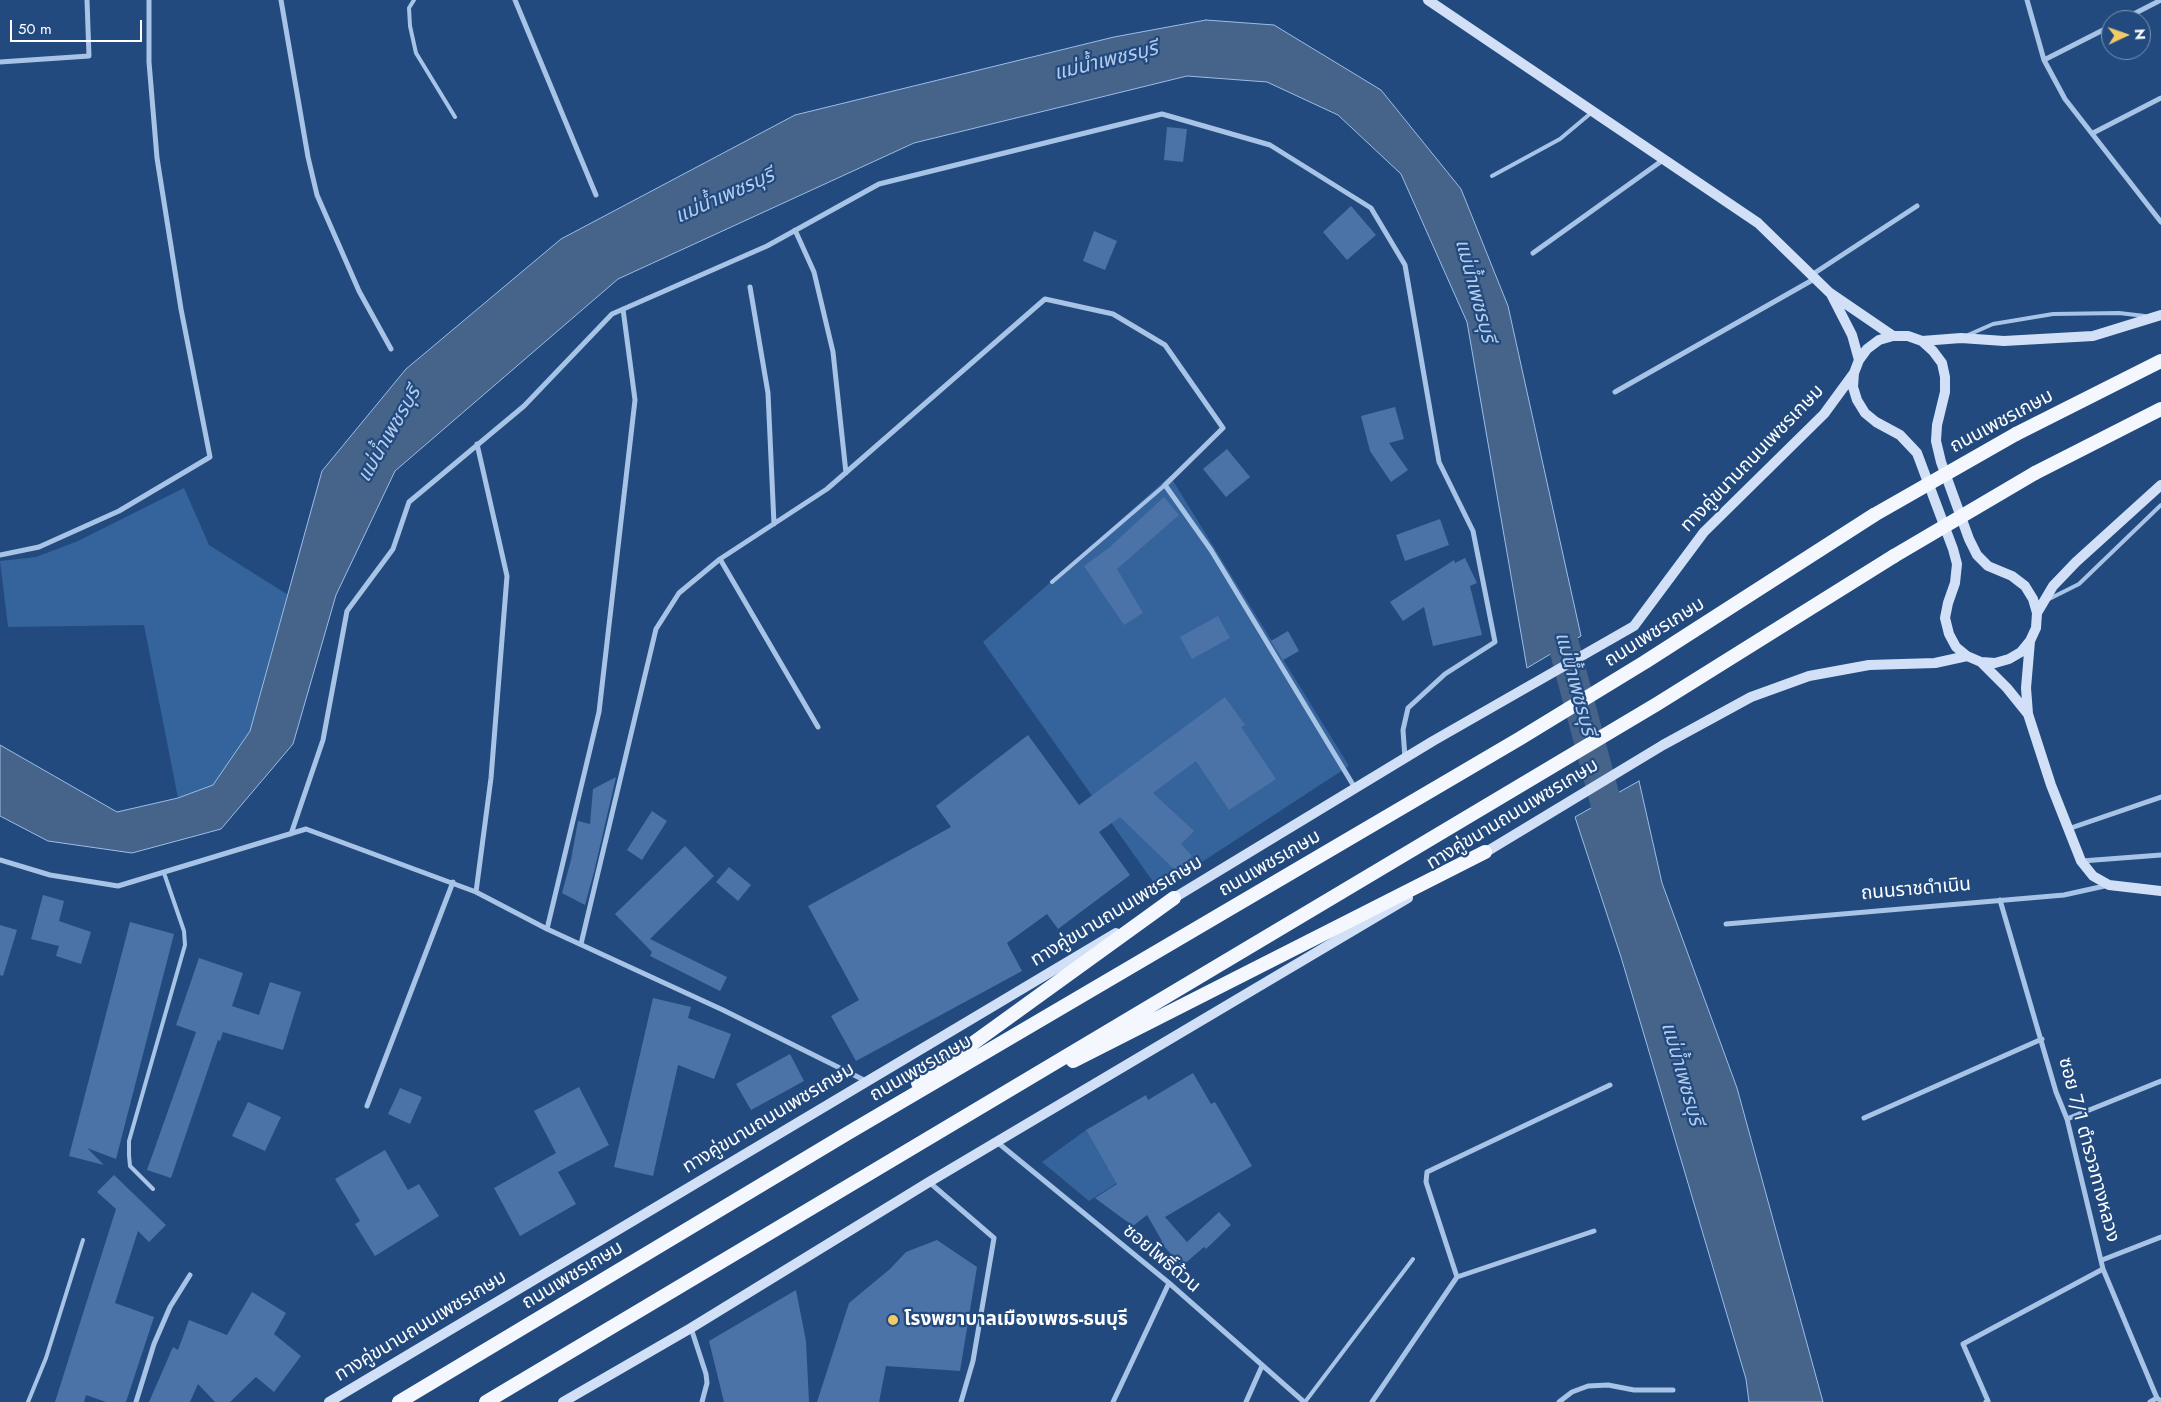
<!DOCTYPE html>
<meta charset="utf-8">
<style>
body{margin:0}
#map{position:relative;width:2161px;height:1402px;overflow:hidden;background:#224a7e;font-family:Jost,sans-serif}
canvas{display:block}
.north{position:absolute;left:2101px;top:10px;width:50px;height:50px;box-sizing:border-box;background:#224a7e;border:1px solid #7a92b2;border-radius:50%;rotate:87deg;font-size:14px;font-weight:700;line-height:20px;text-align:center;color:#fff}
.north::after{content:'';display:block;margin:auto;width:18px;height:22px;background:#f2cb69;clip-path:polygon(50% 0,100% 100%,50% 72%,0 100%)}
.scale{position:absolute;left:10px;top:20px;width:132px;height:22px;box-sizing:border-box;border:2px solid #fff;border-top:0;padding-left:6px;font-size:15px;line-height:18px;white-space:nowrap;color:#fff;-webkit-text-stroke:4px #224a7e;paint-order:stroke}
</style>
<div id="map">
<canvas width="2161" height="1402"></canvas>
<div class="north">N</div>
<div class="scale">50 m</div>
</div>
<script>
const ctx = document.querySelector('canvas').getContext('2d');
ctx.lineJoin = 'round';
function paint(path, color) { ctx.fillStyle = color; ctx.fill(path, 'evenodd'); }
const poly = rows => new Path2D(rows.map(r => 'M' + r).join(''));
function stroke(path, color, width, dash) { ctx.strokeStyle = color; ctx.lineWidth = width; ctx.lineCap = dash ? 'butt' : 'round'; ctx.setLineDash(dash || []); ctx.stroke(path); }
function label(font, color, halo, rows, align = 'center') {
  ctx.font = font + ' Jost,"Noto Sans Thai",sans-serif'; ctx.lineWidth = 4.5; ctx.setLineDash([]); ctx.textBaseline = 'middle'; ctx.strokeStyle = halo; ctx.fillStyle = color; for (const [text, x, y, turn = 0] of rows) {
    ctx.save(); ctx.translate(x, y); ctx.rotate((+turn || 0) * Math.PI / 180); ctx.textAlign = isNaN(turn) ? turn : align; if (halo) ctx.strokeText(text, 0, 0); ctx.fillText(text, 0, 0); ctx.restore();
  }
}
paint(poly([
 [1170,476,1349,766,1159,890,983,642],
 [184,488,209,545,288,595,250,731,213,785,178,798,144,625,8,627,0,561,36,557,78,541],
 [1086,1130,1117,1183,1089,1201,1042,1162]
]), '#35639c');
const water = poly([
 [1206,20,1274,25,1381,90,1461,189,1508,306,1581,636,1527,668,1467,322,1401,174,1338,115,1267,82,1187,76,914,143,618,279,395,471,336,595,293,744,221,829,132,853,48,841,0,816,0,745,117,812,178,798,213,785,250,731,322,471,406,369,561,239,795,115,1114,37,1206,20],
 [1639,781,1662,883,1737,1088,1823,1402,1749,1402,1746,1379,1621,957,1575,817,1639,781]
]);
paint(water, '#466389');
stroke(water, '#9abee8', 1);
stroke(poly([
 [1553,605,1616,841]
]), '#466389', 31);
paint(poly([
 [1167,127,1187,129,1183,162,1164,160],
 [1351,206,1376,235,1347,260,1323,232],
 [1094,231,1117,241,1105,270,1083,261],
 [1395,407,1404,439,1389,443,1408,470,1391,482,1370,451,1361,416],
 [1227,449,1250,477,1226,497,1203,469],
 [1164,497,1179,515,1117,569,1143,613,1124,625,1084,566,1110,547],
 [1440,519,1449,545,1405,561,1396,535],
 [1465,558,1477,583,1470,586,1482,635,1433,646,1424,607,1403,621,1390,602,1454,560,1455,563],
 [1218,616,1230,638,1192,659,1180,637],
 [1288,631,1299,651,1283,660,1271,641],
 [1225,697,1245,725,1241,727,1276,779,1229,810,1196,761,1153,793,1194,831,1181,844,1192,856,1177,872,1120,817,1099,832,1130,875,1058,929,1047,914,1007,943,1022,971,856,1061,831,1016,859,1000,808,906,951,827,936,806,1028,735,1079,805],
 [616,777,594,872,585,905,562,893,571,860,578,821,590,824,593,789],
 [652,811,667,821,642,860,627,850],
 [685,846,714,876,650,939,727,977,720,991,650,956,652,952,615,914],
 [729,867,751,885,738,901,716,882],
 [43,895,64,901,59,921,91,932,81,964,56,956,59,946,31,939],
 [130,922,174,934,116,1159,87,1148,104,1165,69,1156],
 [0,925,17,930,3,976,0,975],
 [199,958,243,973,232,1006,259,1015,270,982,301,992,283,1050,223,1032,220,1041,218,1040,171,1178,147,1170,196,1032,176,1025],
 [653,998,691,1007,688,1018,731,1034,714,1079,678,1065,653,1176,614,1167],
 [790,1054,804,1081,751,1110,736,1084],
 [1193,1073,1211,1104,1215,1102,1252,1166,1165,1217,1187,1242,1219,1212,1231,1225,1206,1249,1204,1247,1182,1266,1161,1243,1162,1241,1147,1215,1133,1226,1095,1198,1117,1184,1086,1130,1146,1095,1148,1100],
 [579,1087,609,1145,558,1172,576,1204,520,1236,494,1188,556,1153,534,1111],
 [400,1088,422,1097,410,1124,388,1114],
 [248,1102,281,1117,265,1151,232,1136],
 [385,1150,408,1190,419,1184,439,1216,375,1256,355,1224,360,1221,335,1179],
 [114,1175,166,1225,149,1242,138,1231,115,1303,154,1317,126,1402,106,1402,86,1395,84,1402,55,1402,116,1209,97,1192],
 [937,1240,977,1267,960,1371,886,1366,879,1402,817,1402,849,1303,890,1269,906,1252],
 [796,1290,806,1341,809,1402,724,1402,709,1341],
 [252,1292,286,1313,274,1334,301,1356,274,1392,256,1377,230,1402,215,1402,198,1384,190,1402,149,1402,173,1347,178,1350,189,1320,227,1335]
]), '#4b73a7');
stroke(poly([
 [414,0,409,8,410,26,416,53,455,117],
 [1492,176,1560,139,1591,113],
 [1968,335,1993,324,2053,314,2119,313,2145,316],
 [1052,582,1165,485],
 [2049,599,2079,584,2161,505],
 [153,1189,130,1166,129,1155,129,1141,185,945,184,931,164,873],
 [28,1402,46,1358,83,1240],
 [1305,1402,1413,1259]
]), '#a7c3e6', 4);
stroke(poly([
 [281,0,308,157,317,195,359,291,391,349],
 [515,0,596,195],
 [2027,0,2044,60,2065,99,2161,222],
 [2122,20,2161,0],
 [2044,60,2111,26],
 [0,62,89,56,87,0],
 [2093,133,2161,98],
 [795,230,814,272,833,352,846,473],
 [1533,253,1663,160],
 [1813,274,1917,206],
 [750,287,768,393,774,524],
 [1615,392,1816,278],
 [0,555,39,547,119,511,210,457,181,309,157,158,149,62,149,0],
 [720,559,818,727],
 [2068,829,2161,797],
 [291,834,323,740,347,611,393,549,409,502,524,406,612,314,767,246,879,184,1162,114,1270,145,1371,208,1405,265,1439,462,1473,531,1495,642,1445,674,1408,708,1403,730,1405,758],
 [0,860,50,875,118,886,306,829,476,892,547,929,723,1010,866,1081],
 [2082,861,2161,855],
 [476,892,491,778,507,576,477,444],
 [2000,900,2056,1092,2067,1119,2103,1269,2157,1398,2161,1401],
 [1726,924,2064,895,2109,885],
 [547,929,599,712,635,400,623,309],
 [581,944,656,629,679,593,720,559,827,489,1045,299,1113,314,1165,345,1223,428,1165,485,1211,550,1355,788],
 [367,1106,453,882],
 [1864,1118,2042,1039],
 [2067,1119,2161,1081],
 [997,1142,1169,1283,1304,1402],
 [929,1182,994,1238,973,1361,961,1402],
 [2102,1260,2161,1237],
 [1457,1277,1426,1182,1427,1172,1610,1085],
 [691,1328,706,1374,707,1383,702,1402],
 [136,1402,154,1344,170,1307,190,1275],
 [1113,1402,1169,1283],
 [1246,1402,1262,1366],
 [1372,1402,1457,1277,1594,1231],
 [1559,1402,1572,1392,1588,1386,1608,1385,1634,1390,1673,1390],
 [1986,1402,1988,1401,1963,1344,2103,1269],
 [2150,1402,2157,1398]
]), '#a7c3e6', 5);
stroke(poly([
 [1428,0,1758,223,1830,293,1893,336],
 [1831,294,1852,335,1859,360],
 [1893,336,1908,336,1922,341,1933,351,1942,363,1945,377,1945,392,1937,425,1936,441,1941,462,1969,539,1977,555,1988,566,2012,576,2025,586,2033,599,2037,613,2036,628,2030,641,2021,652,2009,659,1995,663,1981,662,1967,656,1956,647,1949,634,1945,618,1948,603,1955,583,1957,564,1953,549,1917,453,1900,435,1876,422,1865,413,1857,400,1853,387,1854,373,1859,360,1867,349,1879,340,1893,336],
 [1922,341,1961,338,2004,341,2093,336,2161,315],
 [2037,613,2053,586,2076,562,2161,485],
 [2030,641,2026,688,2028,714,2051,785,2081,861,2093,876,2109,885,2161,891],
 [1981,662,2007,688,2028,714],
 [1481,855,1663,745,1751,697,1809,676,1869,665,1935,663,1967,656],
 [1169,901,1433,741,1634,626,1704,532,1824,414,1854,373],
 [329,1402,1116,933],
 [563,1402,691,1328,929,1182,1408,898]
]), '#d1e0f6', 10);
stroke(poly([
 [2016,434,2161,361],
 [2035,473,2161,409],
 [1073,1061,1485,852],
 [918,1083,1174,898],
 [399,1402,848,1133,1519,739,1645,662,1874,515],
 [486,1402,1657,704,1894,556]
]), '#f4f8fe', 14);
stroke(poly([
 [1874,515,2016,434],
 [1894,556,2035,473]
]), '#f4f8fe', 14);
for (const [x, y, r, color] of [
 [893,1320,6,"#f2cb69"]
]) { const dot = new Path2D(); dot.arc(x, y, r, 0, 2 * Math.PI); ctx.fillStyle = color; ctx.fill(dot); stroke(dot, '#224a7e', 2); }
label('19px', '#fff', '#224a7e', [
 ["ถนนเพชรเกษม",2002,422,-28],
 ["ทางคู่ขนานถนนเพชรเกษม",1753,459,-46],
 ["ถนนเพชรเกษม",1655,633,-32],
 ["ทางคู่ขนานถนนเพชรเกษม",1513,815,-31],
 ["ถนนเพชรเกษม",1270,864,-30],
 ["ถนนราชดำเนิน",1916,890,-5],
 ["ทางคู่ขนานถนนเพชรเกษม",1117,912,-31],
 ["ถนนเพชรเกษม",921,1069,-30],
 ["ทางคู่ขนานถนนเพชรเกษม",769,1119,-31],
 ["ซอย 7/1 ตำรวจทางหลวง",2088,1150,75],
 ["ซอยโพธิ์ด้วน",1161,1259,40],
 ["ถนนเพชรเกษม",573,1276,-31],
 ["ทางคู่ขนานถนนเพชรเกษม",421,1327,-31]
]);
label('bold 19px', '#fff', '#224a7e', [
 ["โรงพยาบาลเมืองเพชร-ธนบุรี",904,1320]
], 'left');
label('italic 20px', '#b2cdee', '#224a7e', [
 ["แม่น้ำเพชรบุรี",1106,62,-14],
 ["แม่น้ำเพชรบุรี",725,197,-24],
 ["แม่น้ำเพชรบุรี",1474,291,75],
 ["แม่น้ำเพชรบุรี",390,435,-60],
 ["แม่น้ำเพชรบุรี",1574,684,75],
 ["แม่น้ำเพชรบุรี",1681,1074,74]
]);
</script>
